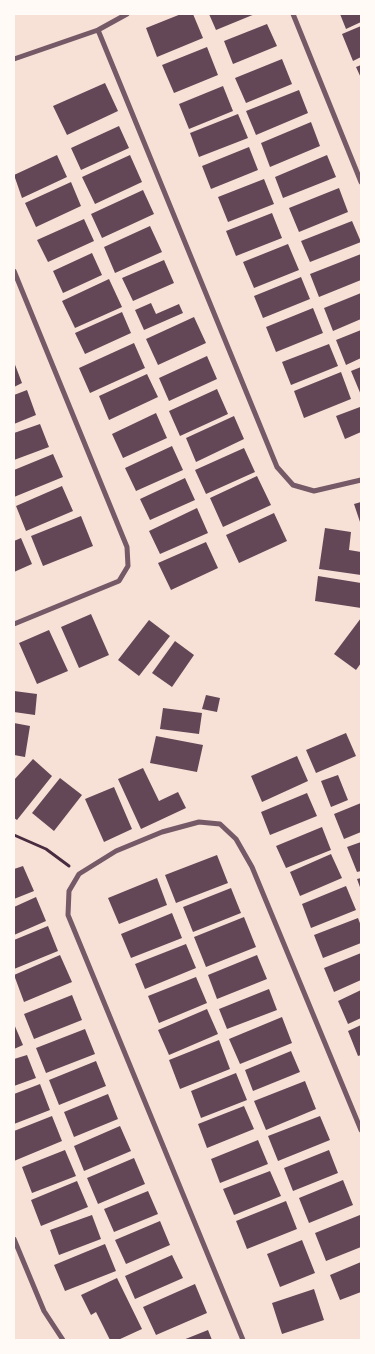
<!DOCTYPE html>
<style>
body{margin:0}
#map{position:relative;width:375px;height:1354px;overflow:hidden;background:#f7e1d7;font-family:Commissioner,sans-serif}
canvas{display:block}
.frame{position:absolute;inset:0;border:15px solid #fffaf5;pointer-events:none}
</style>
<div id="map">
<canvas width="375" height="1354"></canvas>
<div class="frame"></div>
</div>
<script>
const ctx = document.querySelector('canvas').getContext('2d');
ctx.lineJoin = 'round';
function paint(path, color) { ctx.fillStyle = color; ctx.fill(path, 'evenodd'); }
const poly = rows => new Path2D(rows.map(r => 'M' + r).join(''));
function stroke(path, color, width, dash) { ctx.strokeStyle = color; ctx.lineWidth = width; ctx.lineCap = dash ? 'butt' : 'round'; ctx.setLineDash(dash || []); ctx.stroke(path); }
paint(poly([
 [181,14,193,14,203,38,157,57,146,28],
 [209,14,255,14,216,30],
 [340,14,361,14,361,22,346,29],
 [267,24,277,46,233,64,224,41],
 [361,26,361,57,353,61,342,34],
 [207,47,218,75,174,93,162,65],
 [282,59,292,84,246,103,235,78],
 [361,65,361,78,356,67],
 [105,83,118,111,67,135,53,106],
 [223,86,233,111,189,129,179,104],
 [299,90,308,113,256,135,246,111],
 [238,114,248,138,199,157,190,133],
 [311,122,320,146,270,167,261,143],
 [119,126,129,148,81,170,71,148],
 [249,147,258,170,211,189,202,166],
 [57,155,67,177,22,198,14,175],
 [130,155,142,182,95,204,82,177],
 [327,155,336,177,283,198,275,177],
 [264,179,274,204,228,222,218,197],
 [71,182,81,206,36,227,25,203],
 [339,188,348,212,299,232,289,208],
 [143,190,154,214,102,238,91,214],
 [272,213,282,238,236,256,226,231],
 [84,219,94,241,48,262,37,240],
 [352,221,361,242,310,262,301,241],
 [150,226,162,252,115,273,104,247],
 [288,244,299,270,254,288,243,262],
 [92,253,102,275,63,293,53,271],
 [361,254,361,280,319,297,310,274],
 [164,260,174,283,133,301,122,278],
 [301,277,310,299,263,318,254,296],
 [109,279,122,307,75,328,62,301],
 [361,293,361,319,333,331,324,308],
 [151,303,156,314,179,304,183,313,144,330,135,310],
 [313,308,323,333,276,352,266,327],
 [122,312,131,333,85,354,75,333],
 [194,317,206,343,158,365,146,339],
 [361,330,361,358,346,365,336,340],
 [134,343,145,368,90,393,79,368],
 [329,344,338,366,291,385,282,362],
 [207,356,217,379,169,401,159,378],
 [14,362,22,383,14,387],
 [361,367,361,395,351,371],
 [341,372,351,399,304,418,294,391],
 [147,374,158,397,109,420,99,396],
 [217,389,228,414,180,436,169,411],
 [27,390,36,415,14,424,14,395],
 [360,407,361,432,345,439,336,416],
 [156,413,167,438,123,458,112,434],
 [234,416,244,439,196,462,186,438],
 [40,424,49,447,14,460,14,433],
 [172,446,183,470,136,491,125,468],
 [244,448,255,472,206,494,195,470],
 [53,454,63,477,14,497,14,470],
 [257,476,271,505,223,527,210,498],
 [185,478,195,500,150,520,140,499],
 [62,486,73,511,26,531,16,506],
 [361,502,361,525,354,504],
 [197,508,208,533,160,554,149,531],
 [274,513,287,541,239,563,226,535],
 [81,516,93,546,43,566,31,536],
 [325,528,351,532,349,550,361,552,361,575,319,569],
 [21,538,32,564,14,572,14,541],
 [206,542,218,568,171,590,158,563],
 [318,576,361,583,361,608,315,601],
 [91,614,109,655,79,668,61,627],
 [361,618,361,663,356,670,334,654],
 [149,620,170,636,139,676,118,660],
 [49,630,68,671,37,684,19,643],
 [175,641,194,655,172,687,152,673],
 [14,691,37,694,35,715,14,712],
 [206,695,220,698,217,712,202,709],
 [163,708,202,713,199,734,160,729],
 [14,723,30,726,25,757,14,755],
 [346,733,356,756,316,773,306,750],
 [156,736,203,745,197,772,150,763],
 [297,756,308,781,262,802,251,776],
 [33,759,52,776,17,820,14,818,14,780],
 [143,768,159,801,178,792,186,808,141,829,118,779],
 [338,775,348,800,331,807,321,781],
 [60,778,82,795,54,831,32,813],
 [114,787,132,829,104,842,85,799],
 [307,793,317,816,270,835,261,812],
 [361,803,361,832,344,839,334,814],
 [322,827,331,850,286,868,276,846],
 [361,842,361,871,357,872,347,847],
 [331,854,342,878,300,896,290,872],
 [217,855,228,883,176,903,165,875],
 [23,866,34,891,14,899,14,869],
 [157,878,167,905,119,924,108,898],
 [361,878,361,890,357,879],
 [346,886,356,910,311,928,302,904],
 [231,888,241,913,193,932,183,907],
 [36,897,46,921,14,935,14,907],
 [172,913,182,938,131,958,121,934],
 [244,917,256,947,206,967,194,937],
 [358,918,361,926,361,943,323,958,314,935],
 [48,926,58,951,14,969,14,940],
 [186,944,196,968,145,989,135,964],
 [361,953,361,980,334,992,324,968],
 [60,955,72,982,24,1002,14,975],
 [257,955,267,979,217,999,208,975],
 [196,977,207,1003,159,1023,148,996],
 [269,989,277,1010,227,1029,219,1009],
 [361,990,361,1018,348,1024,338,1001],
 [72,995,82,1020,34,1039,24,1014],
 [207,1009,218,1034,169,1055,158,1030],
 [282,1017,292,1043,240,1064,229,1039],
 [14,1024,23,1045,14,1049],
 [361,1025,361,1055,358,1056,348,1031],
 [85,1029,95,1054,46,1073,36,1048],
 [219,1040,230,1069,180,1089,169,1060],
 [291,1051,300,1072,253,1091,245,1070],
 [27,1055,36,1078,14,1086,14,1059],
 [96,1061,106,1086,59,1105,49,1080],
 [236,1073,247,1100,201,1118,191,1091],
 [305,1081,316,1109,266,1130,254,1101],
 [40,1084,50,1110,14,1124,14,1094],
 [108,1094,118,1119,74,1137,64,1112],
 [244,1106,254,1129,207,1148,198,1124],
 [52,1116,62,1141,14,1161,14,1131],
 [320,1116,330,1140,278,1161,268,1136],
 [120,1126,131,1151,84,1171,74,1146],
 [258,1140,268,1164,220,1183,211,1159],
 [65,1150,76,1176,32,1193,22,1167],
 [329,1150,338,1173,293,1191,284,1168],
 [134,1158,145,1184,98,1204,87,1178],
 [270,1171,281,1196,234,1215,223,1189],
 [343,1180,353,1205,309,1223,299,1198],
 [77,1181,88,1207,41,1226,31,1200],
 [148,1191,158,1214,114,1232,104,1209],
 [286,1201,297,1229,247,1249,236,1221],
 [92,1215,101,1239,59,1255,50,1230],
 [360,1215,361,1247,326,1261,315,1233],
 [160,1221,170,1245,126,1264,115,1240],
 [302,1240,315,1273,280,1287,267,1254],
 [105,1244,116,1271,65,1291,54,1265],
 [172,1255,183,1278,135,1299,125,1276],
 [361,1262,361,1292,340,1300,330,1275],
 [117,1278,142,1329,118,1340,110,1340,96,1312,91,1315,81,1295],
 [195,1284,207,1313,156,1335,143,1307],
 [314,1289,324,1320,282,1334,272,1303],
 [208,1330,212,1340,183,1340]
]), '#644757');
stroke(poly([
 [14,835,46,849,69,866]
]), '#4a2c40', 3);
stroke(poly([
 [293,14,361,182],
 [98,30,277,467,293,485,314,491,361,480],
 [14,59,98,30,127,14],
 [14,271,127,547,128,566,119,581,14,624],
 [14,1239,44,1311,63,1340],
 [243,1340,68,915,69,891,79,874,116,851,162,832,199,822,220,824,236,839,252,867,361,1130]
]), '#755966', 5);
</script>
